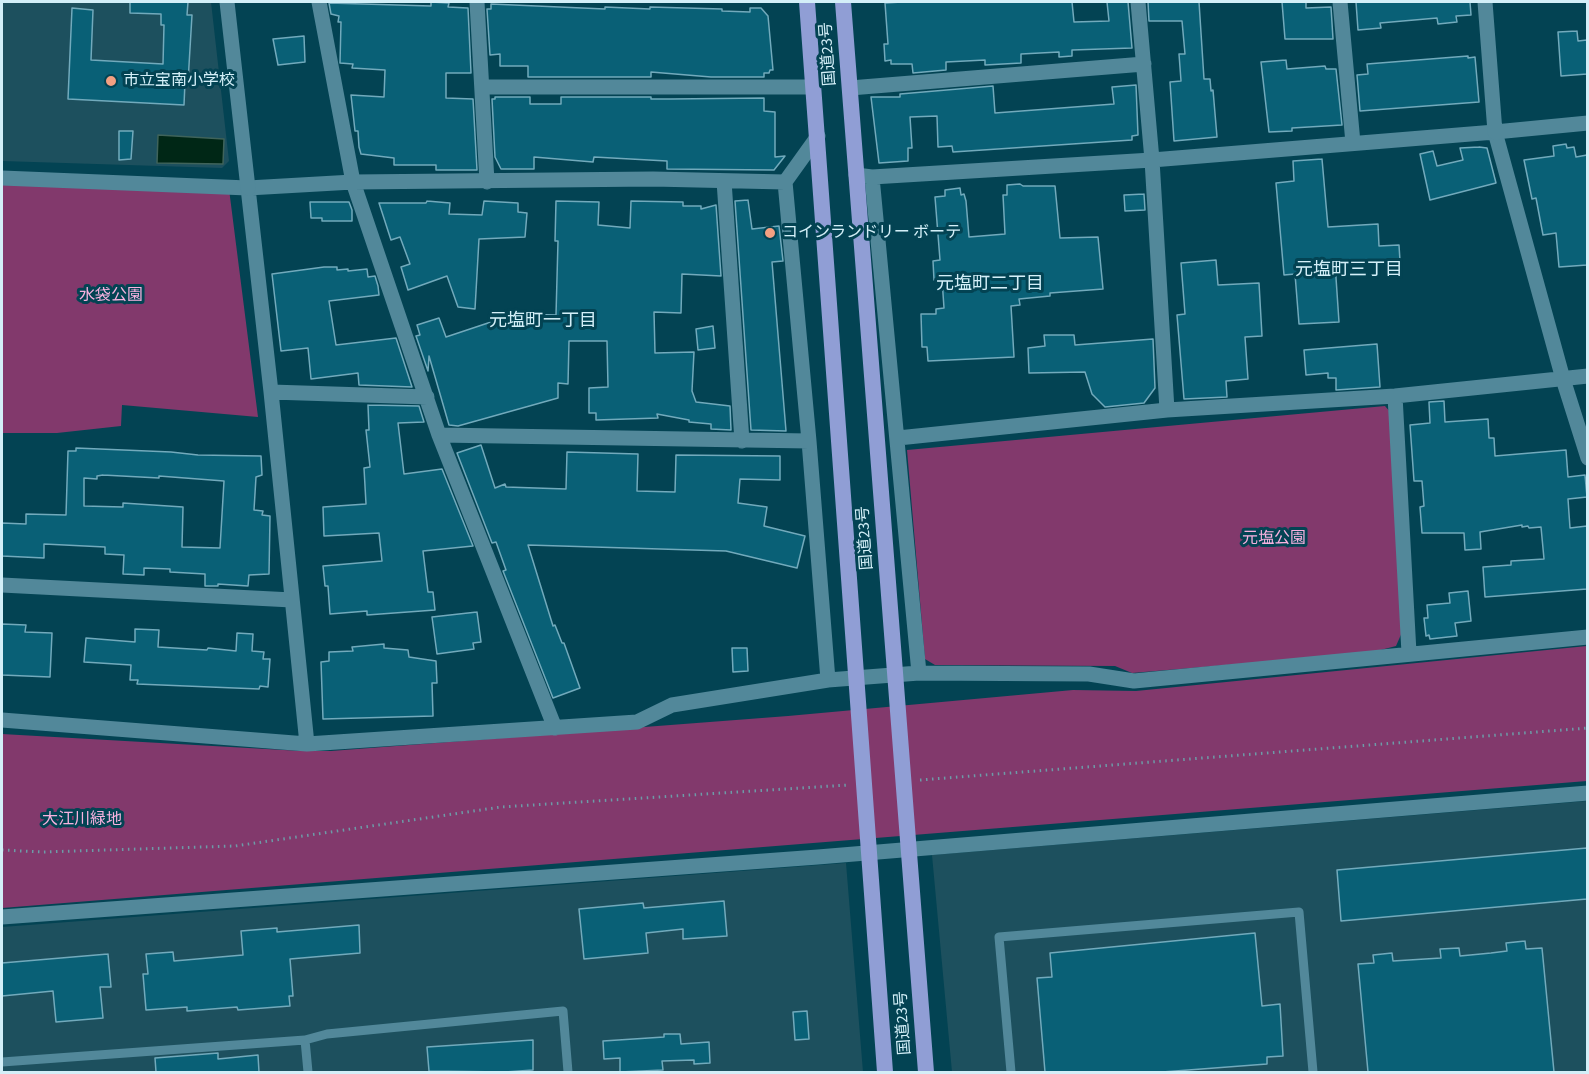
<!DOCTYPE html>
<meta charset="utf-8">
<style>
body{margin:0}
#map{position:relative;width:1589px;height:1074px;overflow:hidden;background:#034353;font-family:"Source Sans 3",sans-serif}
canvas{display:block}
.frame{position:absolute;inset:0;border:3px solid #d3eff8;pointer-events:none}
</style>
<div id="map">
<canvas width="1589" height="1074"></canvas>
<div class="frame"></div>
</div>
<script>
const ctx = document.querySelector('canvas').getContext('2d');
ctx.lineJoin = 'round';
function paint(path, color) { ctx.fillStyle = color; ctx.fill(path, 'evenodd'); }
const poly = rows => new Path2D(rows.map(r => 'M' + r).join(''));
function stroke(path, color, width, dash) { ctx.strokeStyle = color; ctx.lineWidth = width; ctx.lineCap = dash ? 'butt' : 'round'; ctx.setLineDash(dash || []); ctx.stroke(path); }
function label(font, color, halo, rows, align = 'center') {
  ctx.font = font + ' "Source Sans 3","Noto Sans JP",sans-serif'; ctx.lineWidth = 6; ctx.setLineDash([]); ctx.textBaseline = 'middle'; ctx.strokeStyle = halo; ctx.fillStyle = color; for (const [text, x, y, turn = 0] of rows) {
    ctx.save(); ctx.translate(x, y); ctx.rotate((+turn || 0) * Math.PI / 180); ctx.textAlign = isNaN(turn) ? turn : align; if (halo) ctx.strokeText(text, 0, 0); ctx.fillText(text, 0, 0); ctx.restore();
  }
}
paint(poly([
 [2,2,211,2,229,161,222,168,2,161],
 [1587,801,1587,1072,952,1072,932,855],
 [846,863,863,1072,2,1072,2,927]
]), '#1d505e');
paint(poly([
 [2,184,229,189,258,417,122,405,121,426,57,433,2,433],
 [1385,406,1391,413,1403,630,1396,646,1369,653,1132,673,1115,666,935,665,925,659,907,450],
 [1587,646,1587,781,2,908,2,734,301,751,331,751,788,716,1073,690,1136,691]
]), '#82396c');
const water = poly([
 [158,135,224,139,223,164,157,163,158,135]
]);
paint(water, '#002716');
stroke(water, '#3f635a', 1.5);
const building = poly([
 [130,2,188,2,187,15,192,15,188,82,185,82,184,105,68,99,72,8,93,10,91,60,163,64,164,25,161,25,161,14,130,13,130,2],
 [431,2,449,3,448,7,468,8,471,73,446,73,446,98,473,99,477,170,436,170,436,165,394,165,394,158,361,154,359,147,358,131,355,131,351,95,384,97,385,70,352,68,353,64,340,63,341,22,338,22,339,16,331,14,329,3,431,6,431,2],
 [902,2,1072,2,1074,22,1109,21,1107,2,1128,2,1132,48,1072,50,1072,56,1059,57,1059,52,1021,54,1021,63,985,65,985,60,946,62,946,70,913,73,912,64,891,64,891,60,885,61,884,44,888,44,885,3,902,2],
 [1148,2,1199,2,1204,79,1210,79,1211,91,1213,90,1217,137,1174,141,1170,82,1181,81,1179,54,1185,54,1182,21,1149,21,1148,2],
 [1282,2,1306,2,1306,8,1331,7,1333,39,1285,39,1282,2],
 [1356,2,1470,2,1471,15,1456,16,1457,22,1438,24,1437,18,1380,23,1381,28,1358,30,1356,2],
 [491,4,605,9,605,7,650,9,650,7,722,9,722,11,750,12,750,8,761,8,768,16,773,70,770,70,769,73,764,73,764,77,711,77,651,72,651,77,528,77,528,66,500,66,500,54,490,55,487,9,491,9,491,4],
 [1577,31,1578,41,1587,40,1587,74,1561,76,1558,32,1577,31],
 [304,36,305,62,278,65,273,39,304,36],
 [1468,56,1468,58,1475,57,1479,102,1360,111,1357,75,1368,74,1367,64,1468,56],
 [1286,60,1287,69,1325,66,1326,69,1336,69,1342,125,1292,128,1292,131,1269,132,1261,62,1286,60],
 [1136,85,1138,135,1132,136,1132,140,953,152,952,146,938,147,937,116,910,117,912,148,908,148,908,161,879,163,871,97,900,97,900,94,993,86,995,113,1114,104,1112,87,1136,85],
 [495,97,530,97,530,104,561,104,561,97,651,97,651,99,671,99,764,98,764,111,775,112,775,157,785,156,774,170,667,169,667,161,594,157,593,162,534,157,534,169,501,169,495,157,492,99,495,99,495,97],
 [119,131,133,131,131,159,119,160,119,131],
 [1566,144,1567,148,1574,147,1576,157,1587,155,1587,265,1559,267,1556,233,1543,235,1536,198,1532,199,1524,160,1554,156,1553,146,1566,144],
 [1479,147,1487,148,1496,183,1430,200,1420,154,1433,151,1437,166,1463,160,1460,148,1479,147],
 [1322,159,1328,227,1378,224,1379,246,1399,245,1400,261,1387,262,1387,260,1335,263,1339,322,1299,324,1295,274,1284,275,1276,183,1294,181,1293,161,1322,159],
 [1020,184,1023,186,1055,186,1060,238,1098,237,1103,289,1050,293,1050,296,1019,299,1020,305,1011,306,1014,357,928,361,927,347,922,347,921,314,936,314,936,309,944,308,942,279,934,280,933,261,940,260,935,197,945,196,945,190,960,188,961,195,964,194,966,201,969,237,1005,234,1003,195,1007,195,1007,185,1020,184],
 [1144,194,1145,210,1125,211,1124,195,1144,194],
 [748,200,752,229,779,226,783,261,772,262,786,431,751,430,735,201,748,200],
 [427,201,450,203,449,214,482,215,484,201,518,203,518,212,527,213,525,237,479,239,475,309,458,307,447,276,408,290,401,267,410,264,400,237,391,240,379,203,426,203,427,201],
 [556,201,599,202,598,225,630,228,631,201,683,202,683,206,701,206,701,209,716,205,721,276,682,274,681,313,654,312,655,353,694,352,692,391,696,402,730,406,731,430,711,429,711,424,689,422,689,420,657,414,658,418,596,420,596,413,589,413,589,388,608,387,607,341,569,341,568,384,558,383,558,398,458,426,449,425,429,356,428,371,416,336,420,335,417,325,439,318,446,337,515,314,556,315,558,241,555,241,556,201],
 [310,202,349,202,352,210,352,221,322,221,322,218,311,218,310,202],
 [1216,260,1218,285,1259,283,1262,336,1245,337,1248,379,1226,381,1227,397,1184,399,1177,315,1185,314,1181,263,1216,260],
 [324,267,337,267,337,270,348,269,348,271,367,269,368,277,375,276,378,286,379,295,329,301,336,345,396,338,412,387,359,385,358,373,311,379,308,348,281,351,272,274,324,267],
 [713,326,715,348,698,350,696,329,713,326],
 [1044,335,1074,335,1075,345,1153,339,1155,388,1144,403,1105,407,1092,394,1085,372,1029,373,1028,348,1045,346,1044,335],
 [1377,344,1380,387,1336,390,1336,378,1328,378,1328,373,1306,375,1304,350,1377,344],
 [1444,401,1445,422,1488,419,1489,438,1494,438,1495,456,1566,450,1568,477,1585,475,1587,497,1568,499,1570,528,1587,526,1587,589,1485,597,1483,567,1511,565,1511,561,1544,559,1541,527,1529,528,1528,526,1522,527,1522,525,1480,532,1481,549,1465,550,1464,533,1422,533,1420,507,1424,506,1422,481,1414,481,1410,425,1430,423,1429,402,1444,401],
 [368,405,419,406,424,422,398,423,404,474,442,469,473,546,423,551,428,592,433,592,435,610,367,615,367,611,330,614,328,586,325,586,323,566,382,561,379,533,324,536,323,507,366,504,364,468,370,467,366,430,369,430,368,405],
 [481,445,495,488,505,484,506,487,566,489,567,452,638,454,637,491,675,492,676,455,780,456,780,480,740,479,738,503,767,507,764,526,805,536,797,568,726,551,528,545,553,626,555,625,562,643,564,643,580,688,553,698,503,571,506,570,496,542,492,543,457,453,481,445],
 [76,448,171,452,198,455,261,456,262,475,256,477,254,510,263,511,262,515,270,516,269,574,249,575,248,586,218,584,218,586,205,586,205,574,170,572,170,569,144,568,144,575,123,574,124,555,105,554,105,547,44,544,44,558,2,556,2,523,26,524,26,514,66,515,68,451,76,451,76,448],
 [103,475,159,478,159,476,224,481,220,548,182,547,183,507,123,503,123,507,84,506,84,478,97,479,97,476,103,475],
 [1468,591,1471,621,1455,623,1457,636,1430,639,1429,635,1426,636,1424,618,1428,618,1427,605,1450,603,1449,593,1468,591],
 [477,612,481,642,473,643,474,649,437,654,432,617,477,612],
 [2,624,26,625,25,632,52,633,50,677,2,675,2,624],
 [135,629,159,630,158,647,207,650,208,648,236,651,237,633,253,634,252,651,264,652,263,659,270,659,268,687,260,686,259,689,137,684,138,680,130,680,131,665,84,662,86,638,135,642,135,629],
 [384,644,384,648,408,650,409,657,436,661,437,683,432,683,433,716,323,719,321,662,329,661,329,652,353,651,352,647,384,644],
 [732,648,747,648,748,671,733,672,732,648],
 [1587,848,1587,899,1341,921,1337,870,1587,848],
 [724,901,727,936,683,939,683,929,646,933,648,953,584,959,579,909,643,903,644,908,724,901],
 [359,925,360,953,290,959,293,996,289,996,290,1006,238,1010,237,1007,187,1011,187,1007,146,1010,143,974,148,974,146,954,173,952,174,961,243,955,241,931,277,928,277,932,359,925],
 [1255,933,1262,1006,1280,1004,1283,1056,1267,1057,1267,1064,1162,1072,1045,1072,1037,978,1052,977,1050,953,1255,933],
 [1525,941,1526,949,1542,948,1554,1072,1368,1072,1358,964,1374,963,1373,955,1392,953,1393,961,1441,958,1440,949,1459,948,1460,956,1491,953,1507,951,1506,943,1525,941],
 [108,954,111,987,100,987,103,1018,56,1022,53,991,2,996,2,963,108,954],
 [807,1011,809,1039,795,1040,793,1012,807,1011],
 [664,1034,680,1034,681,1044,709,1042,710,1063,694,1064,694,1060,662,1061,663,1070,620,1072,620,1058,604,1059,603,1041,664,1037,664,1034],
 [533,1040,533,1070,505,1072,429,1071,427,1047,533,1040],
 [218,1053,218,1059,258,1055,259,1072,156,1072,155,1058,218,1053]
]);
paint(building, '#096076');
stroke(building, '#72aabc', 1.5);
stroke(poly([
 [920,780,1588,728],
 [2,850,43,852,235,846,501,807,848,785]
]), '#6d9ba7', 3, [1.5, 4.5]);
stroke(poly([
 [305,1040,327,1034,563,1011,568,1072],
 [2,1062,305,1040,308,1072],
 [1011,1072,999,937,1299,912,1313,1072]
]), '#52889a', 9);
stroke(poly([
 [319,2,353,182,439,435,555,728],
 [477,2,487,182],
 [1138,2,1152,160,1167,410],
 [1340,2,1353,143],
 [482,87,814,87],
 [850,88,1144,64],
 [818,136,785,182,809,441,828,680],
 [856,175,872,177,1152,160,1495,132,1563,379,1588,458],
 [872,177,919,673],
 [2,178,248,188,353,182,653,179,785,182],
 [724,181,742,441],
 [248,188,271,392,307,744],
 [271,392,427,397],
 [1395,396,1409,653],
 [439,435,809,441],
 [898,438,1167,410,1395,396,1588,376],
 [2,585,292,600],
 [2,720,307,744,637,722,672,705,828,680,919,673,1089,674,1134,681,1588,637],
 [2,917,818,857,1588,793]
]), '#52889a', 15);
stroke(poly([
 [227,2,248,188],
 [1485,2,1495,132,1588,123]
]), '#52889a', 15);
stroke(poly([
 [807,2,885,1072],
 [843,2,926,1072]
]), '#909ed5', 16);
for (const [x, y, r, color] of [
 [111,81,6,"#f3a082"],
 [770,233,6,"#f3a082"]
]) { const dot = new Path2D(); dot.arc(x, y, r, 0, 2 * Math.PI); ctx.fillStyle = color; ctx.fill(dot); stroke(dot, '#034353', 2); }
label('16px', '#d3eff8', '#034353', [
 ["国道23号",829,54,-94],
 ["国道23号",866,538,-94],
 ["国道23号",904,1023,-94]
]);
label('16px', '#d3eff8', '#034353', [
 ["市立宝南小学校",123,81],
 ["コインランドリー ボーテ",782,233]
], 'left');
label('16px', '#f8b2df', '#034353', [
 ["水袋公園",111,296],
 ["元塩公園",1274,539],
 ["大江川緑地",82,820]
]);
label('18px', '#d3eff8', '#034353', [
 ["元塩町三丁目",1349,271],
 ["元塩町二丁目",990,285],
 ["元塩町一丁目",543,322]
]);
</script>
